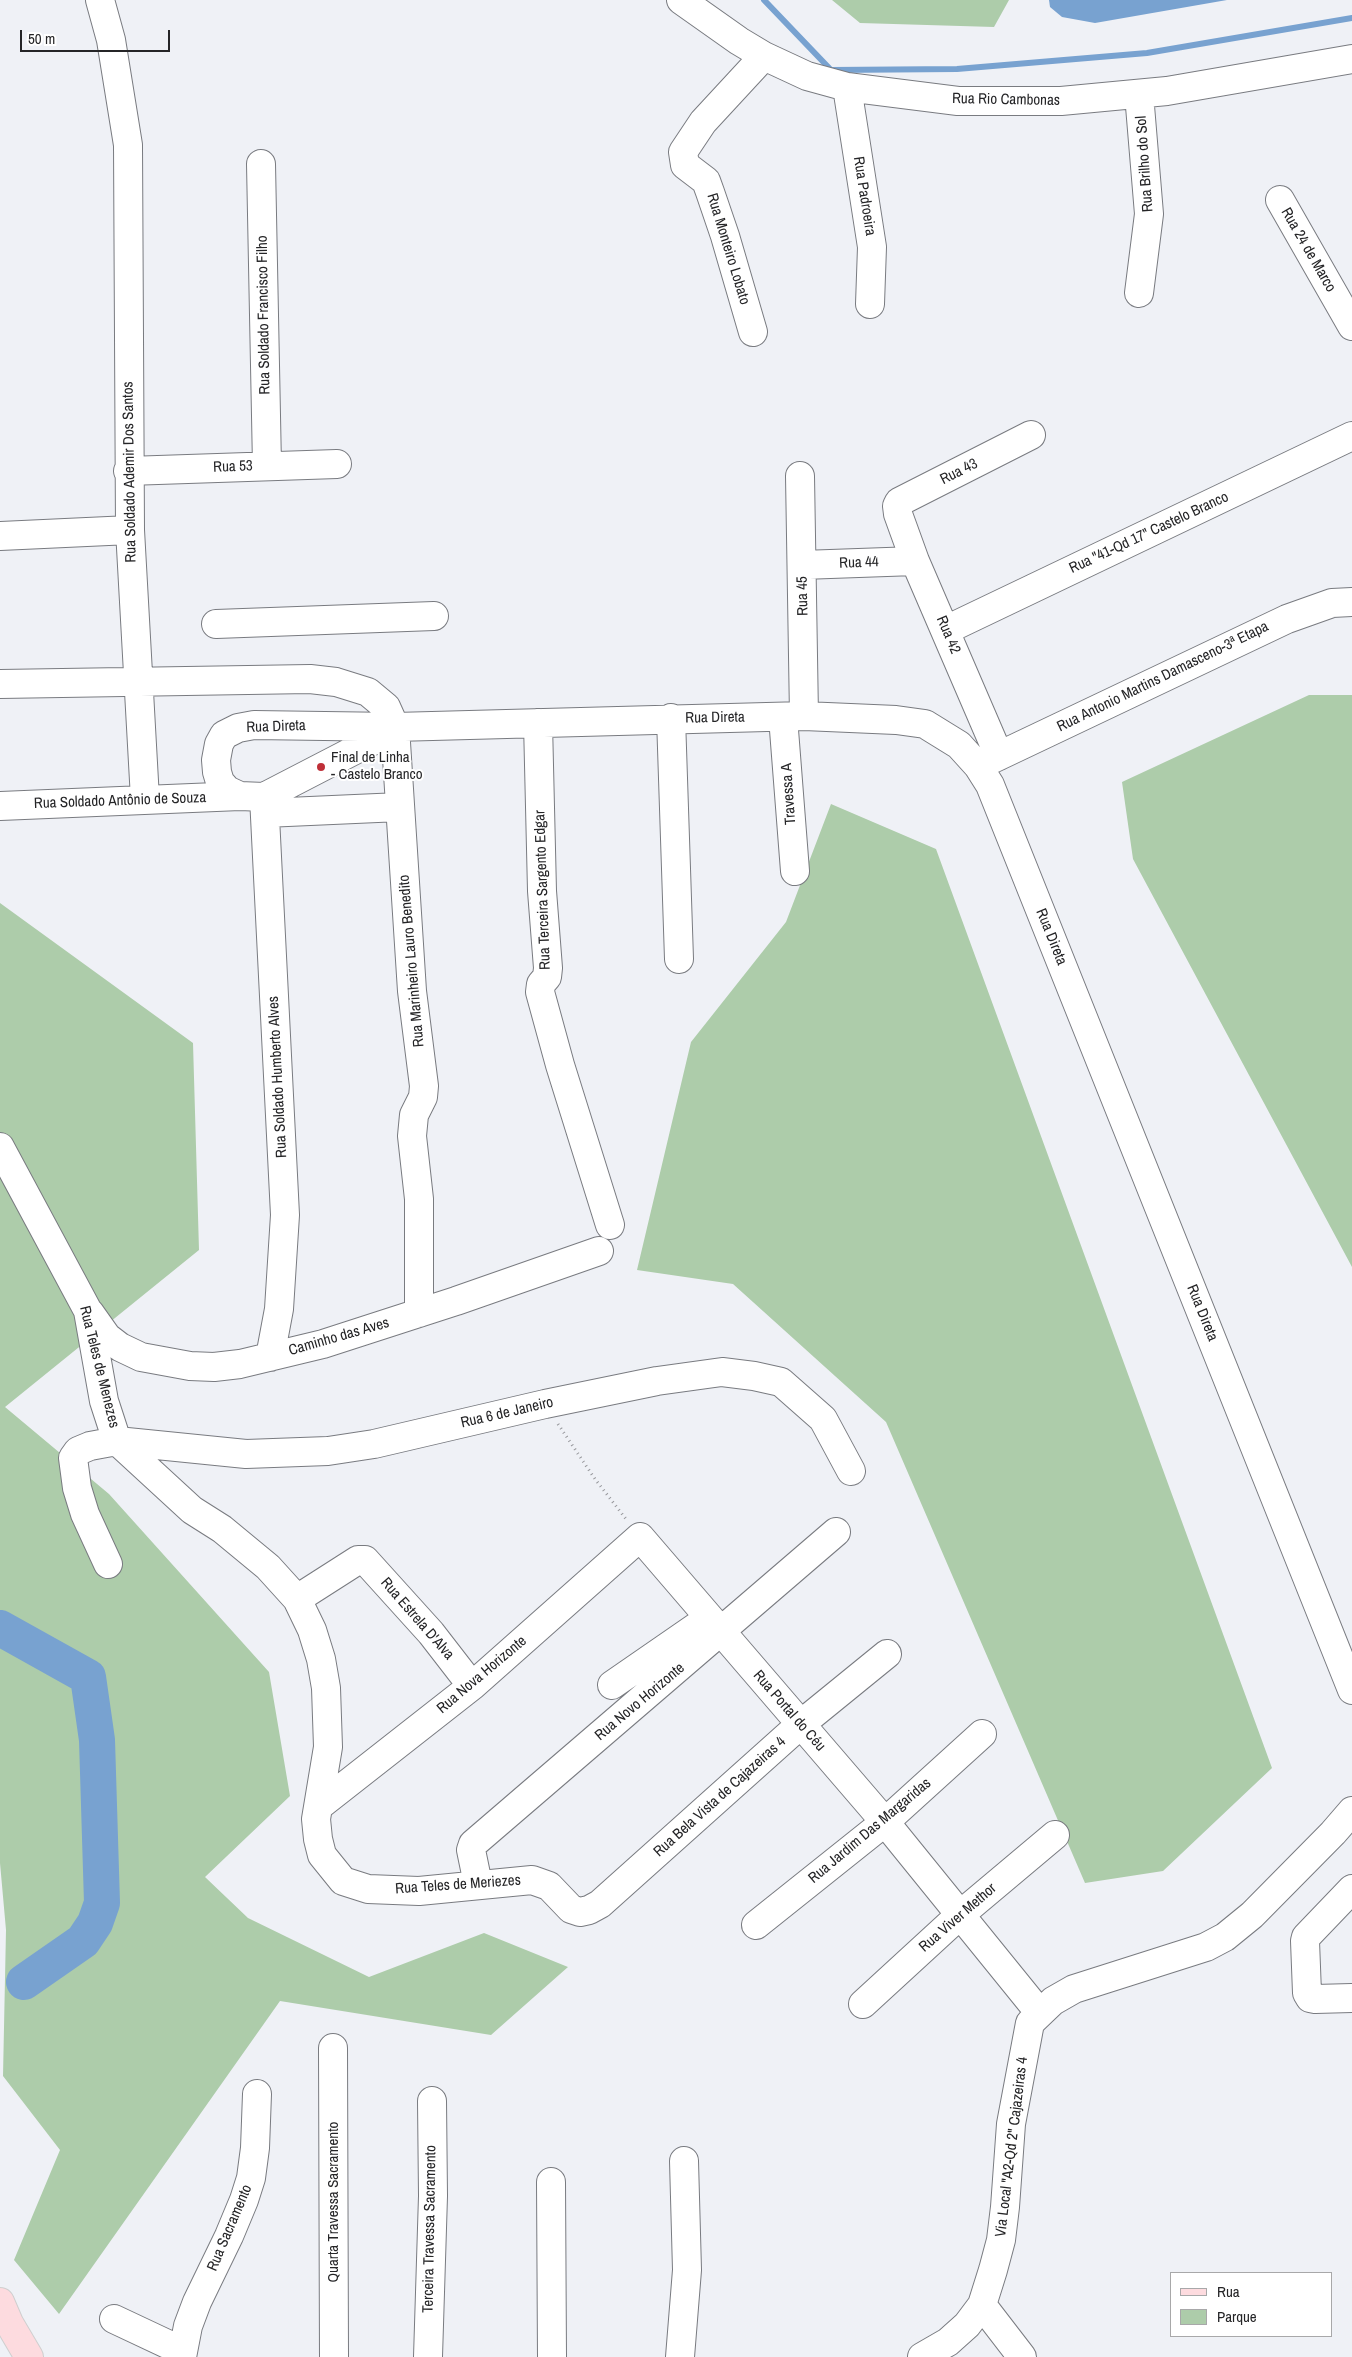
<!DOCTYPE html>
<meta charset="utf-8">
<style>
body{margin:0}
#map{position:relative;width:1352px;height:2357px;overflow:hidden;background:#eff1f6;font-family:"Archivo Narrow",sans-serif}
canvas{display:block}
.legend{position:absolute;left:1170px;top:2272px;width:162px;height:65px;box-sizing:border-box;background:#fff;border:1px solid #a8a8a9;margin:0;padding:6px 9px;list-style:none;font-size:15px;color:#252527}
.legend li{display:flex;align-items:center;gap:10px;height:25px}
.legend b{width:25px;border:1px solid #a8a8a9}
.scale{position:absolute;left:20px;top:30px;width:150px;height:22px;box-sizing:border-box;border:2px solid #252527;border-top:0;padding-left:6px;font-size:15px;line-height:18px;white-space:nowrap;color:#252527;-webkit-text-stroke:4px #fff;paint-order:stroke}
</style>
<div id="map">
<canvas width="1352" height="2357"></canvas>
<ul class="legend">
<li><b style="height:6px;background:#fddbdf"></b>Rua</li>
<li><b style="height:14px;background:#adccaa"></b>Parque</li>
</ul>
<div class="scale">50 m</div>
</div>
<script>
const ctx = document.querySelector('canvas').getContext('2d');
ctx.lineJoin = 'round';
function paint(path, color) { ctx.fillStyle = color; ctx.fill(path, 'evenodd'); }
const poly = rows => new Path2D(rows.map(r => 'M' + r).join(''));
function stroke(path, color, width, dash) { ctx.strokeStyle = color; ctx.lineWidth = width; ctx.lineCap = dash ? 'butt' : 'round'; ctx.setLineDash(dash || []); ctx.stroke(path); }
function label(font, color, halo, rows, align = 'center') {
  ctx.font = font + ' "Archivo Narrow",sans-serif'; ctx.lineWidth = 4; ctx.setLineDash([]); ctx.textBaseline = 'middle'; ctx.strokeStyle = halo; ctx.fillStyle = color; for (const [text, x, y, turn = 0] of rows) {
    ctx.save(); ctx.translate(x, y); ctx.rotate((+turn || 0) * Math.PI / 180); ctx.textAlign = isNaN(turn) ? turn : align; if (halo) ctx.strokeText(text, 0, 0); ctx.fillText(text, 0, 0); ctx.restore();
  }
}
paint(poly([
 [832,0,1009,0,994,27,860,23],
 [1309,695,1352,695,1352,1267,1133,859,1122,782],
 [831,804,936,849,1272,1768,1163,1871,1085,1883,886,1422,733,1284,637,1270,691,1042,786,922],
 [0,903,193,1043,199,1250,5,1407,109,1494,269,1672,290,1796,205,1877,248,1918,369,1977,484,1933,568,1967,491,2035,280,2001,59,2314,14,2260,60,2150,3,2076,6,1930,0,1863]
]), '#adccaa');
paint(poly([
 [1049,0,1227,0,1095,23,1062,17,1050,7]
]), '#78a2d0');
stroke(poly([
 [764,0,831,70,957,69,1147,53,1352,18]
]), '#78a2d0', 6);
stroke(poly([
 [0,1628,88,1677,97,1740,102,1903,95,1923,83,1941,24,1982]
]), '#78a2d0', 36);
const minor = poly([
 [100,0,111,40,128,145,130,530,145,799],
 [681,0,739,41,764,56,807,76,847,87,958,101,1061,101,1167,91,1352,59],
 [847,87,872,247,870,304],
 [261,164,267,466],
 [1280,200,1352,326],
 [1139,293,1149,214,1139,94],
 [753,332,725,236,710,192,706,181,685,165,683,152,703,122,764,56],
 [128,471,337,464],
 [800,476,804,716],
 [0,536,130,530],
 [802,565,915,561],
 [216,624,434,616],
 [946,630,1352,436],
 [0,684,310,679,336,682,368,692,386,707,395,727,412,991,424,1086,423,1097,414,1115,412,1136,419,1199,419,1313],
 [783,717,795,871],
 [671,718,679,959],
 [538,723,542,891,548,968,547,977,541,984,540,992,560,1065,610,1225],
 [395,727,378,738,264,797,240,796,227,790,220,782,217,772,216,760,219,744,224,735,238,728,254,725,395,727,804,716,896,720,925,724,959,745,978,766,990,785,1352,1690],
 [999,756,915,561,898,514,897,506,899,502,1031,435],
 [984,763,1287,619,1332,603,1352,602],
 [264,797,285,1215,279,1309,270,1357],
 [0,806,240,796],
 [265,813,400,807],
 [0,1147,88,1311,104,1401,117,1441,192,1510,222,1529,268,1567,297,1599,312,1630,321,1659,326,1688,328,1747,316,1819,318,1839,322,1855,343,1881,368,1889,419,1891,532,1880,549,1886,571,1909,580,1912,589,1910,600,1904,801,1724,887,1654],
 [90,1313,107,1337,120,1347,141,1357,190,1366,214,1367,240,1364,323,1344,456,1301,599,1251],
 [108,1564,85,1514,77,1488,73,1458,78,1451,90,1446,117,1441,246,1454,328,1451,374,1444,545,1404,657,1381,722,1372,754,1376,781,1382,823,1419,851,1471],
 [297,1599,358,1560,365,1560,431,1633,472,1686],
 [612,1685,709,1618],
 [319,1806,472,1686,640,1537,885,1822,1039,2012],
 [478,1884,471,1850,473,1844,836,1532],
 [1352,1889,1306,1937,1305,1941,1307,1993,1310,1998,1315,1999,1352,1998],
 [756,1925,885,1822,982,1734],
 [863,2004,961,1914,1055,1835],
 [333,2048,334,2357],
 [551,2182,552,2357],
 [982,2305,1022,2357],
 [114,2319,182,2351],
 [182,2357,188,2326,197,2302,229,2236,244,2200,251,2178,255,2148,257,2094],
 [428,2357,433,2196,432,2101],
 [680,2357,687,2270,684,2161],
 [922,2357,948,2342,967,2325,982,2305,993,2270,1001,2240,1005,2207,1011,2124,1030,2023,1053,2001,1074,1989,1206,1947,1225,1937,1252,1915,1333,1833,1352,1811]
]);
const major = poly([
 [0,2302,9,2323,29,2357]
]);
stroke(minor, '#797b80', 30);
stroke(major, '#cfcfcf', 30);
stroke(poly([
 [558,1424,595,1479,626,1519]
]), '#97989c', 3, [1, 4]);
stroke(minor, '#fff', 28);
stroke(major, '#fddbdf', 28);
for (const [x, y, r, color] of [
 [321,767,5,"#bf2f38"]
]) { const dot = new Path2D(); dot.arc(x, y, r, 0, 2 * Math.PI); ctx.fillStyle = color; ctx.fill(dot); stroke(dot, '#fff', 2); }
label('15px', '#252527', '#fff', [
 ["Rua Rio Cambonas",1006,100,1],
 ["Rua Brilho do Sol",1145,164,-94],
 ["Rua Padroeira",864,196,81],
 ["Rua Monteiro Lobato",728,249,73],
 ["Rua 24 de Marco",1308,250,60],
 ["Rua Soldado Francisco Filho",264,315,-91],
 ["Rua 53",233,467,-2],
 ["Rua Soldado Ademir Dos Santos",130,472,-91],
 ["Rua 43",959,472,-27],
 ["Rua \"41-Qd 17\" Castelo Branco",1149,533,-25],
 ["Rua 44",859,563,-2],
 ["Rua 45",803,596,-91],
 ["Rua 42",948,635,67],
 ["Rua Antonio Martins Damasceno-3ª Etapa",1163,677,-26],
 ["Rua Direta",715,718,-1],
 ["Rua Direta",276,727,-2],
 ["Travessa A",789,794,-94],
 ["Rua Soldado Antônio de Souza",120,801,-2],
 ["Rua Terceira Sargento Edgar",543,890,-92],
 ["Rua Direta",1051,937,68],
 ["Rua Marinheiro Lauro Benedito",412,961,-95],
 ["Rua Soldado Humberto Alves",278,1077,-93],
 ["Rua Direta",1202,1313,68],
 ["Caminho das Aves",339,1337,-16],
 ["Rua Teles de Menezes",99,1367,76],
 ["Rua 6 de Janeiro",507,1413,-13],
 ["Rua Estrela D'Alva",417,1619,49],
 ["Rua Nova Horizonte",482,1675,-40],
 ["Rua Novo Horizonte",640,1702,-40],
 ["Rua Portal do Céu",789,1711,49],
 ["Rua Bela Vista de Cajazeiras 4",720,1797,-42],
 ["Rua Jardim Das Margaridas",870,1831,-40],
 ["Rua Teles de Meriezes",458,1885,-4],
 ["Rua Viver Methor",958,1918,-41],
 ["Via Local \"A2-Qd 2\" Cajazeiras 4",1012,2147,-83],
 ["Quarta Travessa Sacramento",334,2202,-90],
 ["Rua Sacramento",230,2228,-67],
 ["Terceira Travessa Sacramento",430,2229,-89]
]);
label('15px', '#252527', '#fff', [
 ["Final de Linha",331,758],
 ["- Castelo Branco",331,775]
], 'left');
</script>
